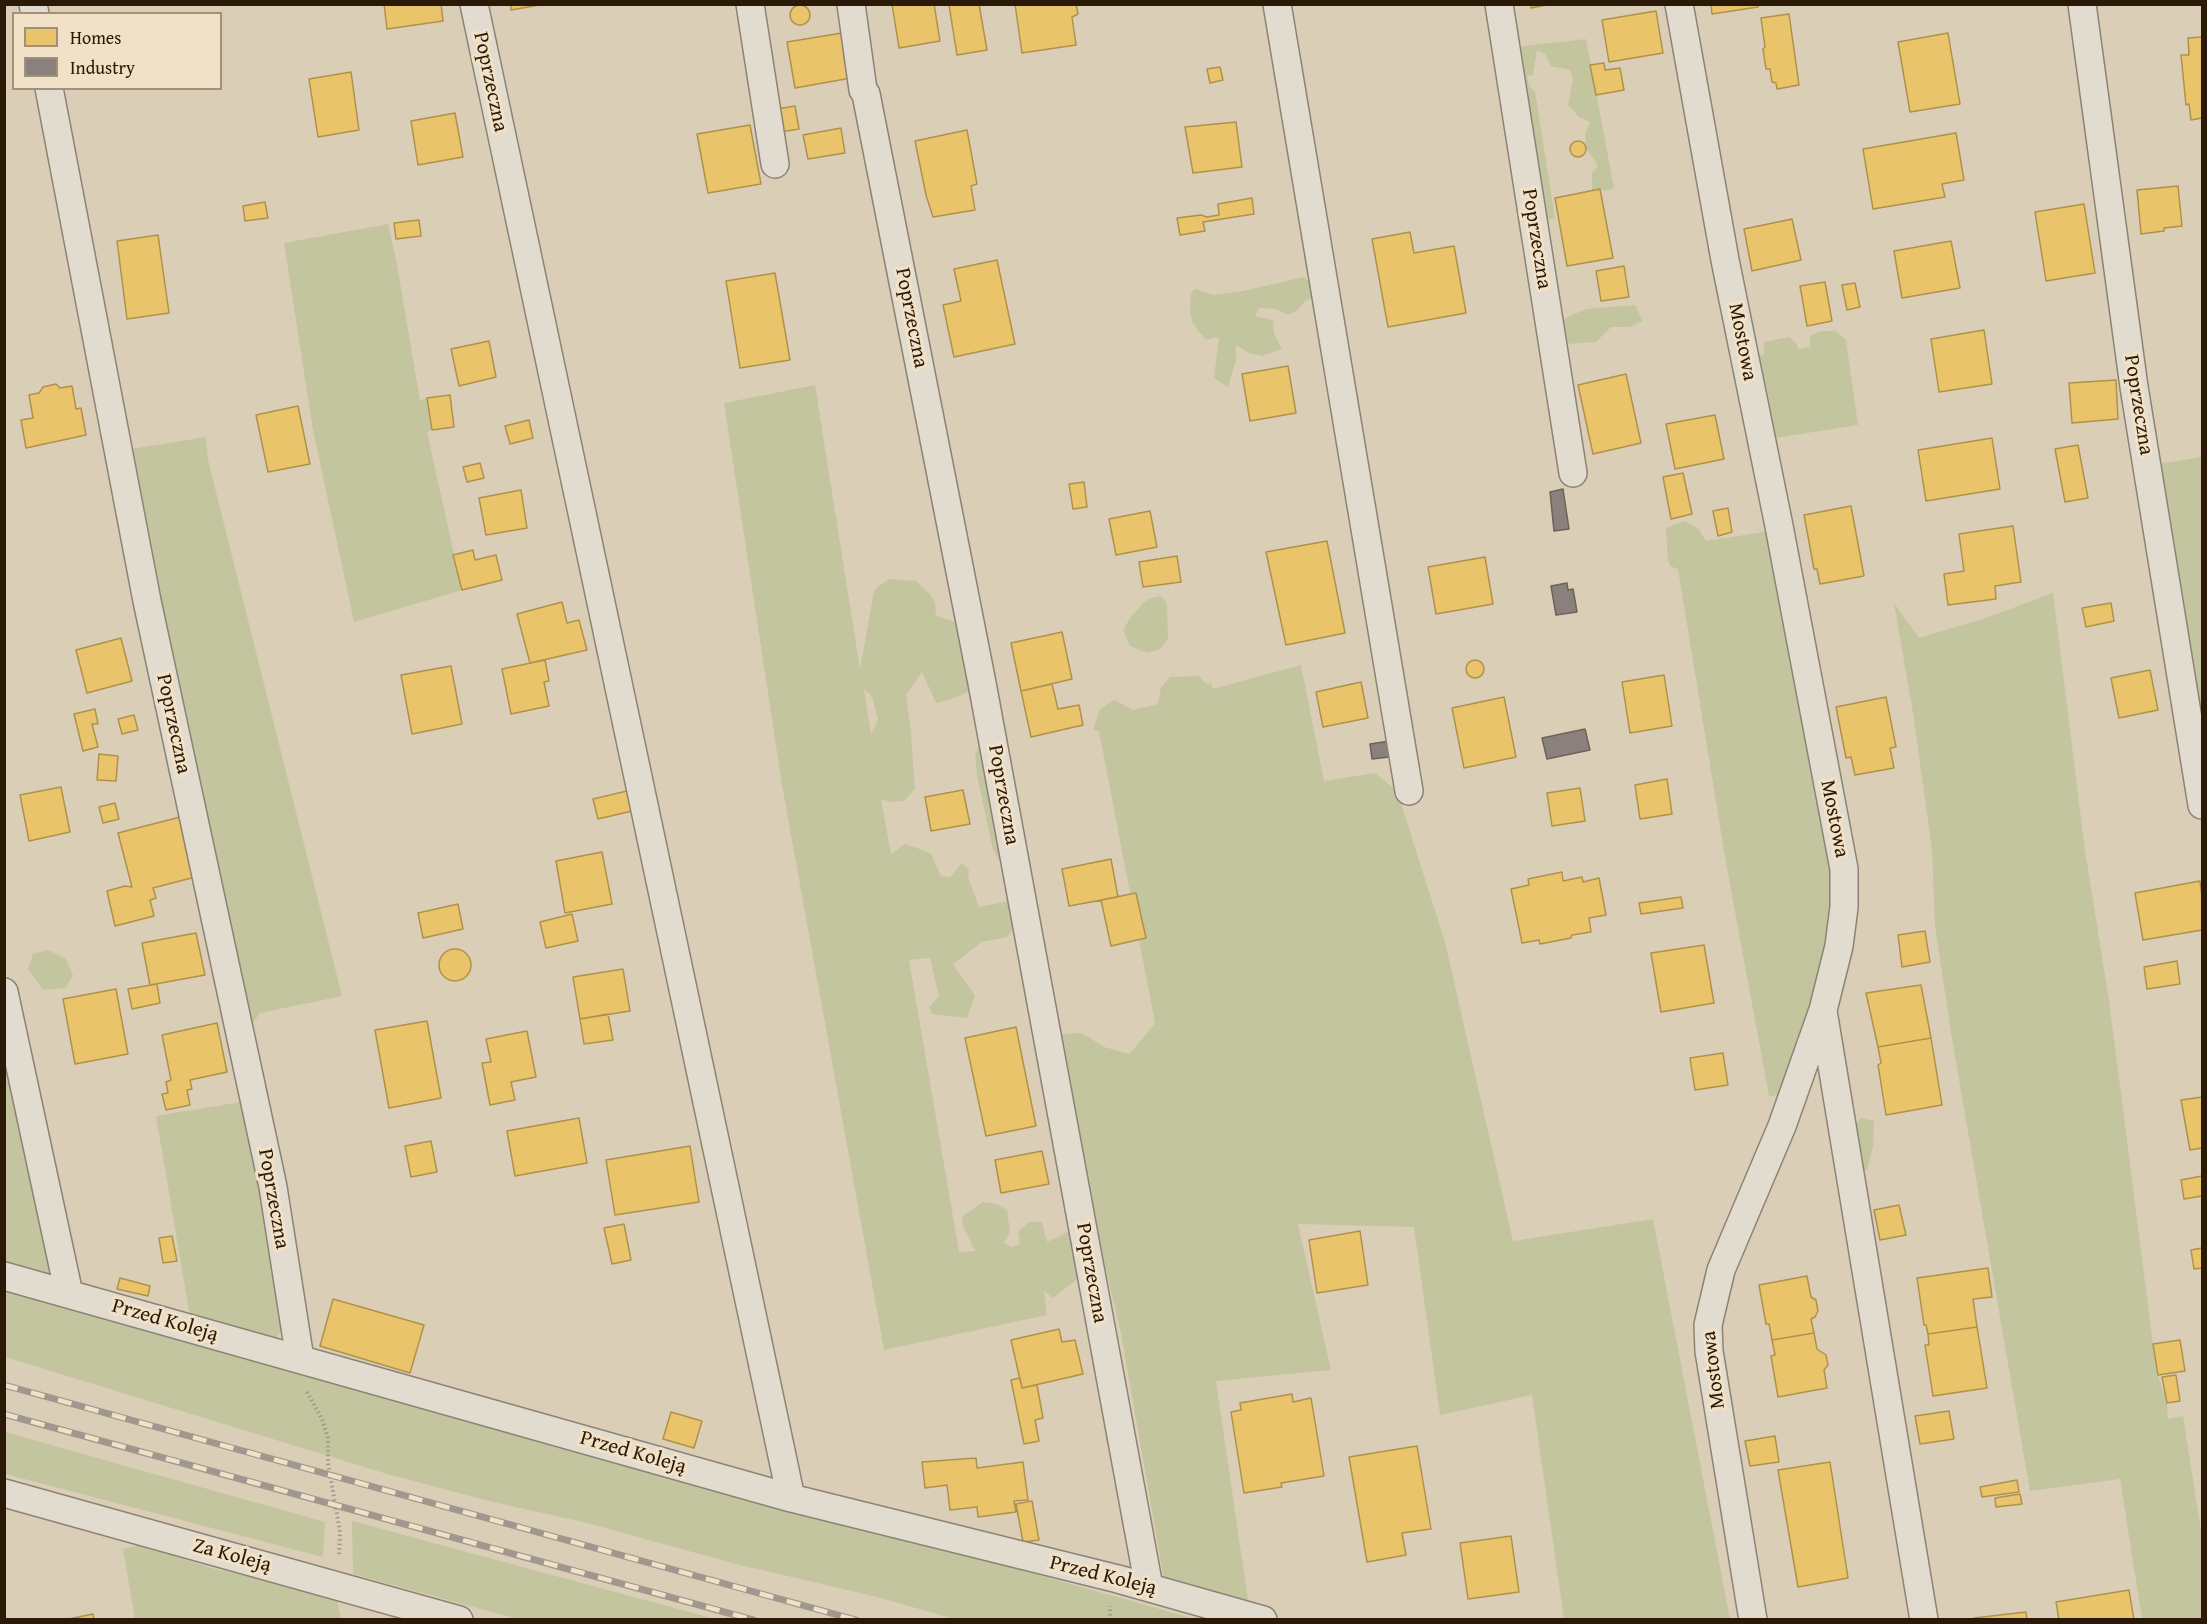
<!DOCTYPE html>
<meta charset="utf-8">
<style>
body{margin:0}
#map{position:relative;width:2207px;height:1624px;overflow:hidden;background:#dbceb7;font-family:"Gentium Book Plus",serif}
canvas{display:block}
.frame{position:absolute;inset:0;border:6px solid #2b1907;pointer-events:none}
.legend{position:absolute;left:12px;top:12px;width:210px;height:78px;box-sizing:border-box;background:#f1e1c6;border:2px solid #a2917a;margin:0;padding:8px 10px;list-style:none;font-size:18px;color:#2b1907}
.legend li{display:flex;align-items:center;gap:12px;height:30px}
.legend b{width:30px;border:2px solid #a2917a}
</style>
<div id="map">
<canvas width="2207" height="1624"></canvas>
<div class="frame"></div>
<ul class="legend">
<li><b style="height:16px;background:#e9c46a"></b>Homes</li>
<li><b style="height:16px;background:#8a817c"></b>Industry</li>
</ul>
</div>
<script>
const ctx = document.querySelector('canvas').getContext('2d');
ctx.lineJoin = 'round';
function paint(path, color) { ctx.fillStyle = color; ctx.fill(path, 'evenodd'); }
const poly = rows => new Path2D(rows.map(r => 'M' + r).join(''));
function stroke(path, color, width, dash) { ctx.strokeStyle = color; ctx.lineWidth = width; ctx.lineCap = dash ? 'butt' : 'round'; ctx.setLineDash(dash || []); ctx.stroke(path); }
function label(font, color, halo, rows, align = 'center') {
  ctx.font = font + ' "Gentium Book Plus",serif'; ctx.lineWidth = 6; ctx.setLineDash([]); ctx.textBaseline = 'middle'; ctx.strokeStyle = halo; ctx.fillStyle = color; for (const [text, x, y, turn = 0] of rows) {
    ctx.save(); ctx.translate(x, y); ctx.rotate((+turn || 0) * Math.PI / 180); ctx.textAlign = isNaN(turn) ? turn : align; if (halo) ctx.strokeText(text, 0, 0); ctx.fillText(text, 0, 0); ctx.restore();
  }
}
paint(poly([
 [1586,39,1614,188,1606,191,1600,189,1592,190,1592,173,1598,166,1586,148,1585,134,1590,122,1579,117,1568,105,1573,78,1570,70,1551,66,1545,54,1537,51,1533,75,1527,76,1529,86,1535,91,1555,218,1537,222,1506,48],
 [388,224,396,259,420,400,427,398,432,430,427,432,462,590,354,622,313,430,284,243],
 [1304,277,1310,283,1312,298,1305,301,1298,310,1288,315,1276,309,1259,308,1255,316,1273,320,1274,333,1282,349,1262,356,1249,353,1236,345,1236,360,1228,387,1214,378,1219,337,1206,340,1193,324,1190,313,1191,293,1196,289,1213,295,1243,291],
 [1635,305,1643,321,1630,327,1611,327,1596,342,1567,344,1564,338,1563,320,1572,315,1587,309],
 [1820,331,1836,331,1846,340,1858,425,1769,439,1754,357,1764,355,1764,342,1789,337,1797,344,1798,349,1810,347,1810,336],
 [815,385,860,669,874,591,878,586,890,579,916,581,929,593,935,602,936,616,953,621,964,634,970,691,955,698,936,703,922,672,906,695,911,733,915,789,904,801,889,802,881,799,891,854,905,844,917,848,931,854,941,876,950,877,962,863,969,870,968,877,979,907,1009,901,1020,920,1007,937,982,942,953,964,975,996,967,1018,932,1014,929,1007,939,996,930,958,909,960,959,1252,975,1251,962,1224,963,1216,983,1202,996,1204,1007,1210,1010,1232,1004,1243,1011,1247,1020,1244,1018,1232,1029,1222,1042,1222,1047,1242,1067,1232,1078,1238,1081,1276,1053,1298,1044,1291,1047,1315,884,1350,782,785,724,403],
 [864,689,872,697,878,719,871,734],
 [206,437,208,460,342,996,260,1013,252,1024,151,563,131,449],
 [2202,457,2202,805,2147,466],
 [1685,521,1698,528,1706,541,1770,531,1831,829,1835,907,1819,986,1784,1095,1769,1096,1726,863,1678,569,1670,566,1668,560,1666,528],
 [2053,593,2085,850,2109,1000,2153,1344,2158,1375,2167,1403,2168,1419,2183,1416,2202,1537,2202,1619,2142,1619,2120,1479,2030,1491,1951,1033,1935,926,1932,850,1913,713,1894,603,1919,638,1989,617],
 [1161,596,1167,603,1168,638,1160,649,1147,653,1130,646,1123,630,1130,618,1144,602,1151,598],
 [1301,665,1324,781,1375,773,1397,791,1445,942,1513,1241,1653,1219,1730,1619,1564,1619,1532,1395,1440,1415,1414,1227,1298,1224,1331,1370,1216,1381,1248,1600,1164,1580,1121,1333,1087,1189,1061,1034,1082,1033,1104,1047,1130,1054,1155,1023,1099,731,1093,730,1100,709,1114,700,1133,710,1158,704,1161,687,1170,677,1198,676,1207,684,1211,683,1213,689],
 [982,740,1009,875,993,850,977,775,975,755],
 [48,950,65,958,73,975,66,988,43,990,28,969,33,954],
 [4,1030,60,1278,5,1267],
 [247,1101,285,1326,277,1337,255,1336,190,1317,156,1116],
 [1861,1118,1874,1121,1873,1147,1867,1170,1856,1171,1852,1128],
 [4,1289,1007,1566,1195,1619,955,1619,873,1596,736,1564,583,1522,493,1502,387,1474,5,1357],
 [5,1432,325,1522,323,1557,5,1474],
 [352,1521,382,1529,715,1619,517,1619,353,1574],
 [140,1545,215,1569,336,1595,341,1619,135,1619,123,1549]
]), '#c3c59f');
const homes = poly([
 [384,4,441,4,443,21,387,29,384,4],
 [511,4,545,4,511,10,511,4],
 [892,4,934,4,940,41,899,48,892,4],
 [979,4,987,50,957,55,949,5,979,4],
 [1015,4,1076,4,1078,14,1072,17,1076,45,1022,53,1015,4],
 [1531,4,1551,4,1531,8,1531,4],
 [1711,4,1758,4,1758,7,1712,14,1711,4],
 '790 15a10 10 0 1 1 20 0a10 10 0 1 1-20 0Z',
 [1656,11,1663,53,1609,62,1602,20,1656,11],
 [1789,14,1799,85,1777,89,1776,83,1772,82,1770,69,1766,69,1763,49,1765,47,1761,18,1789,14],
 [842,33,851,78,795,88,787,42,842,33],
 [1948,33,1960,104,1910,112,1898,42,1948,33],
 [2202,37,2202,118,2191,120,2189,104,2186,105,2181,55,2189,55,2188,38,2202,37],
 [1604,63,1605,70,1620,68,1624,90,1596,95,1590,65,1604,63],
 [1220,67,1223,80,1210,83,1207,69,1220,67],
 [351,72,359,130,318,137,309,79,351,72],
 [795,106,799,129,781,132,777,109,795,106],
 [455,113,463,157,418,165,411,121,455,113],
 [1236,122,1242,167,1193,173,1185,127,1236,122],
 [750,125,761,184,708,193,697,134,750,125],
 [841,128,845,153,808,159,803,135,841,128],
 [967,130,977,184,971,186,975,210,933,217,926,195,915,141,967,130],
 [1956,133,1964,180,1942,184,1945,197,1873,209,1863,149,1956,133],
 '1570 149a8 8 0 1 1 16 0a8 8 0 1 1-16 0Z',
 [2178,186,2182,226,2164,228,2164,231,2141,234,2137,190,2178,186],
 [1600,189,1613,258,1567,266,1555,198,1600,189],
 [1252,198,1254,214,1203,222,1205,231,1180,235,1177,218,1201,215,1207,217,1219,215,1218,204,1252,198],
 [265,202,268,218,245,221,243,206,265,202],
 [2084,204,2095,273,2046,281,2035,212,2084,204],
 [1792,219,1801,260,1752,271,1744,229,1792,219],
 [419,220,421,236,396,239,394,223,419,220],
 [1410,232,1414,253,1454,246,1466,313,1388,327,1372,239,1410,232],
 [158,235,169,313,127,319,117,241,158,235],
 [1951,241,1960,288,1902,298,1894,251,1951,241],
 [997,260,1015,344,954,357,943,305,961,301,954,269,997,260],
 [1624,266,1629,297,1601,301,1596,271,1624,266],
 [775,273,790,360,740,368,726,281,775,273],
 [1825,282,1832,321,1807,326,1800,286,1825,282],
 [1855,283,1860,307,1847,310,1842,285,1855,283],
 [1984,330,1992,384,1939,392,1931,339,1984,330],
 [489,341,496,377,459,386,451,349,489,341],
 [1288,366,1296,413,1250,421,1242,374,1288,366],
 [1626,374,1641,443,1593,454,1578,385,1626,374],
 [2116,380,2118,419,2072,423,2069,383,2116,380],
 [56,384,60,388,72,386,76,409,81,408,86,435,26,448,21,420,33,418,29,395,39,393,43,387,56,384],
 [450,395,454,427,432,430,427,398,450,395],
 [298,406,310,464,268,472,256,415,298,406],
 [1715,415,1724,459,1675,469,1666,424,1715,415],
 [529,420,533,438,510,444,505,426,529,420],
 [1992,438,2000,489,1926,501,1918,450,1992,438],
 [2078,445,2088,498,2065,502,2055,449,2078,445],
 [480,463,484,478,467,482,463,467,480,463],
 [1683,473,1692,514,1671,519,1663,477,1683,473],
 [1084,482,1087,507,1073,509,1069,484,1084,482],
 [521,490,527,528,486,535,479,498,521,490],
 [1851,506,1864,576,1820,584,1817,569,1814,569,1804,515,1851,506],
 [1728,508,1732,532,1718,536,1713,511,1728,508],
 [1150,511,1157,547,1116,555,1109,519,1150,511],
 [2013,526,2021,582,1995,586,1996,599,1948,605,1944,574,1964,571,1959,534,2013,526],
 [1327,541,1345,633,1286,645,1266,552,1327,541],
 [473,550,475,560,496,555,502,580,462,590,453,555,473,550],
 [1177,556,1181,582,1143,587,1139,562,1177,556],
 [1485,557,1493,604,1436,614,1428,567,1485,557],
 [562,602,567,623,579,620,587,650,530,663,517,614,562,602],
 [2111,603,2114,621,2086,627,2082,608,2111,603],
 [1062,632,1072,679,1021,691,1011,643,1062,632],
 [121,638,132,681,87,693,76,650,121,638],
 '1466 669a9 9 0 1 1 18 0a9 9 0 1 1-18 0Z',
 [545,660,549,681,544,682,549,706,511,714,502,669,545,660],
 [451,666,462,724,412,734,401,675,451,666],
 [2150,670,2158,710,2119,718,2111,678,2150,670],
 [1664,675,1672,726,1630,733,1622,682,1664,675],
 [1361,682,1368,718,1323,727,1316,692,1361,682],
 [1052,684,1058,709,1079,705,1083,725,1031,737,1021,691,1052,684],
 [1504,697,1516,757,1464,768,1452,708,1504,697],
 [1886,697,1896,747,1890,748,1894,768,1855,775,1851,757,1846,758,1836,707,1886,697],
 [95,709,98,724,92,724,98,747,83,751,74,714,95,709],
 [134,715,138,730,122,734,118,719,134,715],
 [99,754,118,756,116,781,97,780,99,754],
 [1667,779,1672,814,1640,819,1635,785,1667,779],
 [61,787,70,832,29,841,20,795,61,787],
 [1580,788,1585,821,1552,826,1547,793,1580,788],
 [963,790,970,824,931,831,925,797,963,790],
 [627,791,632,811,598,819,593,799,627,791],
 [115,803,119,819,103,823,99,807,115,803],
 [184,816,199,876,153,888,156,898,150,900,154,916,115,926,107,891,125,886,132,887,118,833,184,816],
 [602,852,612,904,565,913,556,861,602,852],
 [1111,859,1118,897,1069,906,1062,869,1111,859],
 [1562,872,1563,881,1582,877,1583,882,1599,878,1606,915,1589,918,1591,932,1572,935,1571,938,1540,944,1539,940,1522,943,1511,889,1529,885,1528,879,1562,872],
 [2200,881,2202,897,2202,930,2143,940,2135,893,2200,881],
 [1136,893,1146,938,1111,946,1101,900,1136,893],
 [1681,897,1683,908,1641,914,1639,903,1681,897],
 [458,904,463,929,423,938,418,913,458,904],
 [572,914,578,941,546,948,540,922,572,914],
 [1925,931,1930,962,1902,967,1898,935,1925,931],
 [196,933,205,975,150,985,142,943,196,933],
 [1704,945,1714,1003,1661,1012,1651,953,1704,945],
 '439 965a16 16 0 1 1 32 0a16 16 0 1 1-32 0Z',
 [2177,961,2180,984,2147,989,2144,967,2177,961],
 [623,969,630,1011,580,1019,573,977,623,969],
 [157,984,160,1003,132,1009,128,989,157,984],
 [1921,985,1931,1038,1878,1047,1866,993,1921,985],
 [116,989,128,1054,75,1064,63,999,116,989],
 [608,1014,613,1040,584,1044,580,1019,608,1014],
 [427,1021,441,1098,389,1108,375,1030,427,1021],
 [217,1023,227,1072,190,1080,192,1089,187,1090,190,1105,166,1110,162,1094,168,1093,166,1082,171,1080,162,1035,217,1023],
 [1016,1027,1036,1126,986,1136,965,1038,1016,1027],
 [527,1031,536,1077,511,1082,515,1100,490,1105,482,1063,491,1062,486,1039,527,1031],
 [1931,1038,1942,1105,1886,1115,1878,1065,1881,1063,1878,1047,1931,1038],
 [1723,1053,1728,1085,1695,1090,1690,1058,1723,1053],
 [2202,1097,2202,1148,2190,1150,2181,1100,2202,1097],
 [579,1118,587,1163,515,1176,507,1131,579,1118],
 [431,1141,437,1172,411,1177,405,1146,431,1141],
 [690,1146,699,1202,615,1215,606,1160,690,1146],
 [1042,1151,1049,1184,1001,1193,995,1160,1042,1151],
 [2202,1176,2202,1196,2184,1199,2181,1180,2202,1176],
 [1899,1205,1906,1235,1880,1240,1874,1210,1899,1205],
 [624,1224,631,1260,612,1264,604,1228,624,1224],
 [1360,1231,1368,1285,1317,1293,1309,1240,1360,1231],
 [172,1236,177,1261,163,1263,159,1238,172,1236],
 [2202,1248,2202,1268,2194,1269,2191,1250,2202,1248],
 [1988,1268,1992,1297,1973,1299,1977,1327,1928,1334,1926,1325,1924,1325,1917,1278,1988,1268],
 [1807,1276,1811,1297,1816,1300,1818,1311,1815,1317,1811,1319,1814,1333,1772,1340,1769,1324,1766,1324,1759,1285,1807,1276],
 [120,1278,150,1286,148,1296,117,1289,120,1278],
 [333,1299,424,1325,410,1373,320,1346,333,1299],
 [1977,1327,1987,1388,1933,1396,1925,1345,1929,1345,1928,1334,1977,1327],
 [1059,1329,1062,1342,1075,1340,1083,1374,1022,1388,1011,1340,1059,1329],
 [1814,1333,1817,1349,1826,1355,1828,1365,1824,1370,1827,1388,1778,1397,1771,1356,1775,1355,1772,1340,1814,1333],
 [2180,1340,2185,1371,2158,1375,2153,1344,2180,1340],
 [2176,1375,2180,1401,2167,1403,2162,1377,2176,1375],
 [1020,1378,1022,1388,1037,1385,1043,1418,1035,1420,1039,1441,1024,1444,1011,1380,1020,1378],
 [1292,1394,1293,1402,1311,1398,1324,1476,1281,1483,1282,1487,1244,1493,1231,1412,1241,1410,1240,1403,1292,1394],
 [1949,1411,1954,1439,1920,1444,1915,1416,1949,1411],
 [671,1412,702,1421,694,1448,663,1439,671,1412],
 [1775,1436,1779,1462,1750,1466,1745,1441,1775,1436],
 [1417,1446,1431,1529,1402,1533,1406,1555,1367,1562,1349,1457,1417,1446],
 [976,1458,977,1468,1023,1462,1028,1500,1014,1501,1016,1512,978,1517,977,1507,950,1510,947,1485,925,1488,922,1462,976,1458],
 [1830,1462,1848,1578,1798,1587,1778,1470,1830,1462],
 [2017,1480,2019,1492,1982,1497,1980,1487,2017,1480],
 [2020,1494,2022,1504,1996,1507,1995,1498,2020,1494],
 [1032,1501,1039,1540,1023,1542,1016,1504,1032,1501],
 [1511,1536,1519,1592,1468,1599,1460,1543,1511,1536],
 [2129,1590,2134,1620,2059,1620,2056,1602,2129,1590],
 [2026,1612,2027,1620,1974,1620,1974,1618,2026,1612],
 [93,1614,94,1620,64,1620,93,1614]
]);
paint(homes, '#e9c46a');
stroke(homes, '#b0914c', 1.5);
const industry = poly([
 [1563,489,1569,529,1554,531,1550,492,1563,489],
 [1567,583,1568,590,1573,589,1577,612,1556,615,1551,586,1567,583],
 [1585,729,1590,750,1547,759,1542,738,1585,729],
 [1396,740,1398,756,1372,759,1370,744,1396,740]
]);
paint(industry, '#8a817c');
stroke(industry, '#6e6259', 1.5);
const minor = poly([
 [33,4,35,14],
 [474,4,791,1498],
 [750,4,775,164],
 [851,4,863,90,866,94,982,683,1149,1587],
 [1277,4,1409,791],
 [1499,4,1573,473],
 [1679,4,1725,260,1779,526,1844,869,1844,907,1839,946,1823,1010,1782,1126,1721,1270,1708,1325,1709,1351,1753,1620],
 [2082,4,2134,387,2202,805],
 [49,88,147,601,273,1187,300,1359],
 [4,992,69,1294],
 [1823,1011,1924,1620],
 [4,1276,791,1498,1118,1579,1263,1620],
 [4,1493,459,1620]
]);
stroke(minor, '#8d8374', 30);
stroke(poly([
 [307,1392,322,1419,328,1438,328,1463,340,1532,339,1556],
 [1110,1620,1110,1606]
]), '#a0988e', 4, [1.5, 3]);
stroke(minor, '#e2dbd0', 27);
const rail = poly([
 [4,1385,856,1620],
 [4,1414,754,1620]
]);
stroke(rail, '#a0988e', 7);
stroke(rail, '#f1e1c6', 4.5, [14]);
label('21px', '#2b1907', '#f1e1c6', [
 ["Poprzeczna",490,82,78],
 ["Poprzeczna",1536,239,81],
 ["Poprzeczna",911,318,79],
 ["Mostowa",1742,342,79],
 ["Poprzeczna",2138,405,81],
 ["Poprzeczna",173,724,78],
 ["Poprzeczna",1003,795,80],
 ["Mostowa",1834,819,79],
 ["Poprzeczna",273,1199,80],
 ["Poprzeczna",1091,1273,80],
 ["Przed Koleją",165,1321,16],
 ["Mostowa",1714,1370,-97],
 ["Przed Koleją",633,1453,16],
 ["Za Koleją",232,1556,15],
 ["Przed Koleją",1103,1576,14]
]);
</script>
